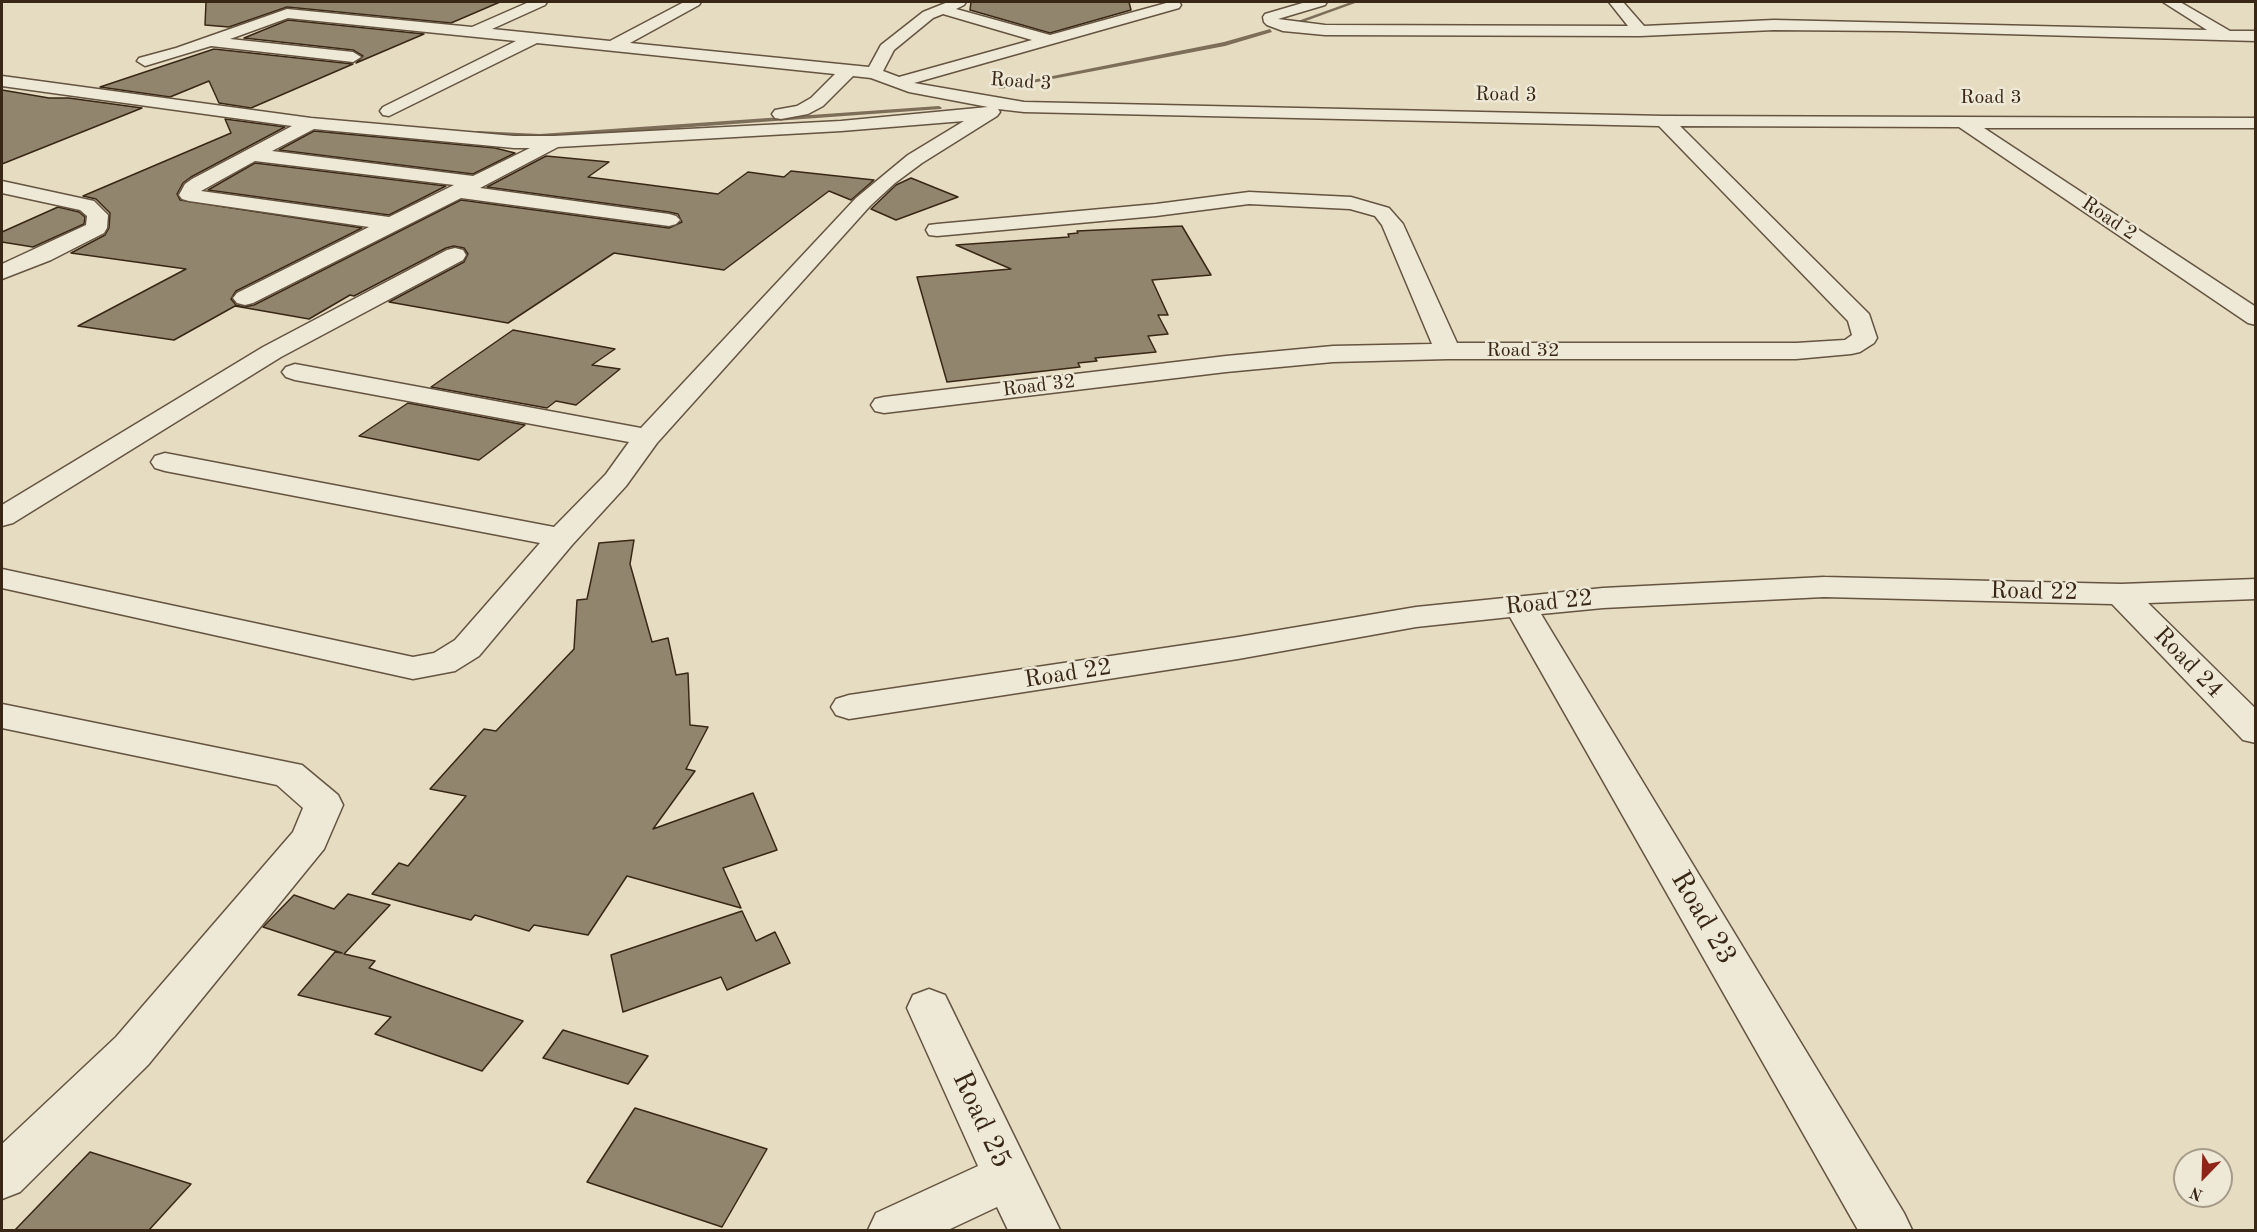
<!DOCTYPE html>
<style>
body{margin:0}
#map{position:relative;width:2257px;height:1232px;overflow:hidden;background:#e5dcc1;font-family:"Old Standard TT",serif}
canvas{display:block}
.frame{position:absolute;inset:0;border:3px solid #392715;pointer-events:none}
.north{position:absolute;left:2173px;top:1148px;width:60px;height:60px;box-sizing:border-box;background:#eee8d7;border:2px solid #a69b89;border-radius:50%;rotate:203deg;font-size:16px;font-weight:700;line-height:24px;text-align:center;color:#392715}
.north::after{content:'';display:block;margin:auto;width:21px;height:27px;background:#8f2418;clip-path:polygon(50% 0,100% 100%,50% 72%,0 100%)}
</style>
<div id="map">
<canvas width="2257" height="1232"></canvas>
<div class="frame"></div>
<div class="north">N</div>
</div>
<script>
const ctx = document.querySelector('canvas').getContext('2d');
ctx.lineJoin = 'round';
const poly = rows => new Path2D(rows.map(r => 'M' + r).join(''));
function paint(path, color) { ctx.fillStyle = color; ctx.fill(path, 'evenodd'); }
function stroke(path, color, width, dash) { ctx.strokeStyle = color; ctx.lineWidth = width; ctx.lineCap = dash ? 'butt' : 'round'; ctx.setLineDash(dash || []); ctx.stroke(path); }
function label(font, color, halo, rows, align = 'center') {
  ctx.font = font + ' "Old Standard TT",serif'; ctx.lineWidth = 5; ctx.setLineDash([]); ctx.textBaseline = 'middle'; ctx.strokeStyle = halo; ctx.fillStyle = color; for (const [text, x, y, turn = 0] of rows) {
    ctx.save(); ctx.translate(x, y); ctx.rotate((+turn || 0) * Math.PI / 180); ctx.textAlign = isNaN(turn) ? turn : align; if (halo) ctx.strokeText(text, 0, 0); ctx.fillText(text, 0, 0); ctx.restore();
  }
}
paint(poly([
 [1351,2,1358,2,1303,22,1298,21,1351,2],
 [1270,29,1272,32,1225,46,1000,89,997,87,1224,42,1270,29],
 [939,106,942,108,941,109,540,138,477,135,474,133,477,131,540,134,939,106]
]), '#7d6e59');
const building = poly([
 [206,2,500,2,451,23,287,7,229,27,205,25,206,2],
 [971,2,1129,2,1131,10,1050,33,970,10,971,2],
 [288,20,424,34,356,63,363,56,353,50,244,38,288,20],
 [214,49,353,64,251,108,219,103,209,81,170,97,100,87,214,49],
 [2,90,49,98,69,98,142,108,2,164,2,90],
 [225,119,285,127,191,177,183,183,177,194,180,200,362,228,236,291,231,299,236,305,244,307,254,305,461,200,669,228,682,222,678,214,669,212,487,187,546,156,609,162,588,177,718,194,748,172,784,177,791,171,874,180,851,200,829,191,724,270,614,253,508,323,389,302,464,262,468,254,464,248,454,246,446,248,354,296,350,295,309,319,235,306,174,340,78,326,186,269,71,253,105,235,109,228,110,213,96,199,83,196,231,133,225,119],
 [314,131,495,148,515,153,473,174,279,150,314,131],
 [255,163,446,186,389,215,208,190,255,163],
 [911,178,958,197,896,220,871,209,896,185,911,178],
 [58,207,79,212,85,217,84,224,33,247,2,242,2,232,58,207],
 [1182,226,1211,275,1152,280,1168,315,1158,315,1168,334,1148,336,1156,352,1095,358,1097,361,1078,363,1080,367,947,382,917,277,1011,269,956,245,1069,237,1068,234,1078,233,1077,231,1182,226],
 [513,330,615,349,592,365,620,369,576,405,556,401,547,408,431,387,513,330],
 [408,403,525,425,479,460,359,436,408,403],
 [634,540,630,564,652,642,668,638,676,675,688,673,690,725,708,727,686,769,695,771,653,829,753,793,777,850,723,868,741,908,627,876,588,935,534,925,529,931,475,915,471,920,372,894,399,863,408,866,466,796,430,789,484,729,496,731,574,649,577,600,587,599,599,543,634,540],
 [348,894,390,905,344,954,375,961,369,968,523,1021,482,1071,375,1034,391,1017,298,995,335,952,342,953,263,927,294,895,334,909,348,894],
 [742,911,756,941,775,932,790,963,727,990,721,977,623,1012,611,955,742,911],
 [563,1030,648,1056,628,1084,543,1058,563,1030],
 [635,1108,767,1149,722,1227,587,1182,635,1108],
 [90,1152,191,1184,149,1230,15,1230,90,1152]
]);
paint(building, '#92856e');
stroke(building, '#392715', 1.5);
const minor = poly([
 [529,2,547,2,545,5,492,29,610,41,684,2,701,2,699,5,630,43,869,67,881,45,923,12,948,2,966,2,964,5,956,9,1050,35,1170,2,1179,2,1181,5,1179,8,914,83,1024,102,1664,116,2256,118,2256,128,1984,128,2256,307,2256,325,2248,323,1959,127,1680,126,1869,314,1877,338,1874,343,1860,352,1851,354,1796,359,1448,359,1333,362,1226,372,884,413,875,411,871,405,875,399,884,397,1226,356,1333,346,1432,344,1382,225,1375,216,1350,209,1249,204,1156,216,937,236,929,235,926,230,929,225,937,224,1156,204,1249,192,1351,197,1389,208,1403,224,1457,343,1796,343,1845,340,1852,335,1848,321,1659,126,1024,112,998,109,1000,112,997,116,922,163,895,183,870,206,657,443,626,486,572,545,479,656,455,671,413,679,2,588,2,569,413,657,434,653,455,640,540,543,165,471,155,468,151,462,155,456,165,453,554,527,606,474,629,442,295,380,286,377,282,372,286,367,295,364,641,428,856,198,908,155,964,121,841,131,558,147,480,188,669,214,676,216,680,220,676,224,669,226,461,198,253,303,245,305,237,303,233,298,237,293,369,227,189,201,182,199,179,195,185,184,192,179,292,126,2,86,2,76,311,118,514,136,554,136,841,121,988,107,909,92,871,78,853,76,823,106,808,114,781,119,775,118,772,114,775,110,797,106,811,98,835,74,537,43,389,116,383,115,380,111,383,107,516,41,288,18,230,39,353,52,361,57,353,62,211,46,145,66,137,61,139,58,176,48,287,9,472,27,529,2],
 [943,14,1032,40,899,77,883,71,894,50,933,18,943,14],
 [314,129,514,148,530,148,473,176,272,151,314,129],
 [255,161,454,185,389,217,201,191,255,161],
 [1306,2,1327,2,1325,5,1278,19,1325,25,1628,26,1609,2,1623,2,1644,26,1774,20,2207,30,2163,2,2180,2,2230,31,2256,31,2256,41,1897,31,1774,30,1640,36,1325,35,1283,31,1267,25,1264,22,1263,17,1265,14,1306,2],
 [2,181,94,201,108,215,107,228,104,233,51,260,2,279,2,264,86,225,87,216,80,210,2,193,2,181],
 [455,248,463,250,466,255,463,260,281,357,13,523,2,526,2,505,263,347,447,250,455,248],
 [1824,577,2121,584,2256,579,2256,599,2148,603,2256,709,2256,743,2243,740,2112,604,1824,597,1603,608,1541,614,1904,1213,1912,1230,1858,1230,1510,617,1416,627,1238,659,849,719,836,715,831,707,836,699,849,695,1238,637,1416,607,1603,588,1824,577],
 [2,704,302,765,338,795,343,805,324,849,148,1065,20,1192,2,1199,2,1144,116,1037,293,832,303,808,277,785,2,728,2,704],
 [929,989,945,995,1060,1230,1008,1230,997,1207,948,1230,868,1230,876,1213,978,1166,907,1008,913,995,929,989]
]);
stroke(minor, '#645440', 3);
paint(minor, '#eee8d7');
label('20px', '#392715', '#eee8d7', [
 ["Road 3",1021,82,4],
 ["Road 3",1506,95,1],
 ["Road 3",1991,98],
 ["Road 2",2109,219,34],
 ["Road 32",1523,351],
 ["Road 32",1039,386,-7]
]);
label('24px', '#392715', '#eee8d7', [
 ["Road 22",2034,592,1],
 ["Road 22",1549,603,-6],
 ["Road 24",2188,663,46],
 ["Road 22",1068,674,-9]
]);
label('28px', '#392715', '#eee8d7', [
 ["Road 23",1703,918,60],
 ["Road 25",981,1120,65]
]);
</script>
